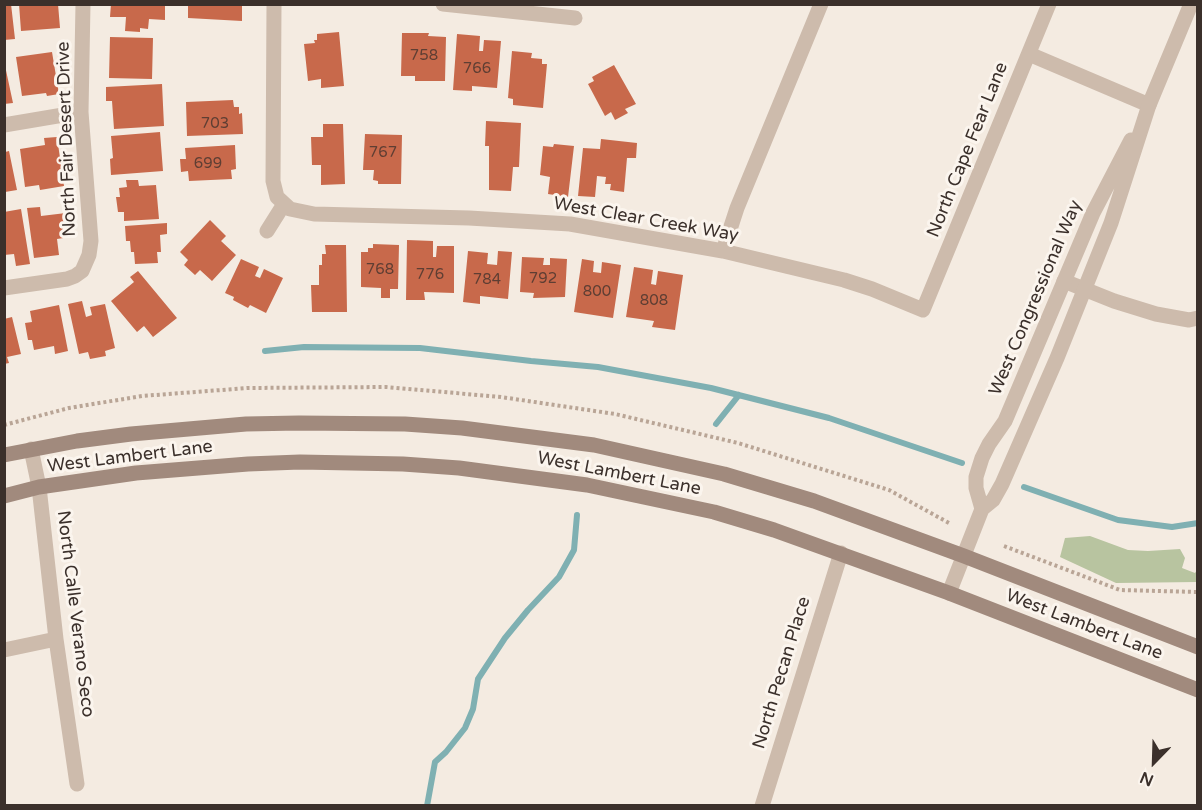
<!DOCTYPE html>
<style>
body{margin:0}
#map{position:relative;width:1202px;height:810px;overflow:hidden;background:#f4ebe1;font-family:"Varela Round",sans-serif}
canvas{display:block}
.frame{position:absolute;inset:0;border:6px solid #3b302b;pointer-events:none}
.north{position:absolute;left:1124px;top:732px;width:60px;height:60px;-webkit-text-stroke:4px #fbf5ee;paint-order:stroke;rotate:203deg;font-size:16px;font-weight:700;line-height:24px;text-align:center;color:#3b302b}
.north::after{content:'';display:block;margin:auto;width:21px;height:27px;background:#3b302b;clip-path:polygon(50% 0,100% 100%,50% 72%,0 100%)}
</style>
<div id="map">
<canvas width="1202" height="810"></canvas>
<div class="frame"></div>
<div class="north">N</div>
</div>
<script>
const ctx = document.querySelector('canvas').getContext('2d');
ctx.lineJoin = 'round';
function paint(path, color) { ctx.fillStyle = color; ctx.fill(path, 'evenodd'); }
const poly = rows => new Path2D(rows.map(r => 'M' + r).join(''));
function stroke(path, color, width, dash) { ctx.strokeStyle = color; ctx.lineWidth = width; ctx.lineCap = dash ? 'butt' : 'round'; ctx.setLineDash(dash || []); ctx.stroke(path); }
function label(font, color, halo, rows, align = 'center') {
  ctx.font = font + ' "Varela Round",sans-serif'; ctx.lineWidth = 6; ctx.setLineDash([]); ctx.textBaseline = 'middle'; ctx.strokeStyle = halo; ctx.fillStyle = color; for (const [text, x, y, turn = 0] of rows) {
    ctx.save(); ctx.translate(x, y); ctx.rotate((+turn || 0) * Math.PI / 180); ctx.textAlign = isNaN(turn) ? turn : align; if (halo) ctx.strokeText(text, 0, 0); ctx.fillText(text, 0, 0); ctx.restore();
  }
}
paint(poly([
 [1090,536,1128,550,1148,551,1180,549,1185,558,1182,568,1195,573,1197,570,1197,582,1116,583,1060,557,1065,538]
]), '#b8c4a0');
stroke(poly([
 [265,351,304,347,420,348,531,361,598,367,711,388,829,418,962,463],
 [716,424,739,395],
 [1024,487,1118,520,1172,527,1198,523],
 [427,806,435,762,446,752,465,728,473,709,478,679,505,638,528,610,559,577,574,550,577,515]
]), '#7fb0b2', 6);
paint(poly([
 [4,4,11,4,15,39,4,40],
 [19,4,58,4,60,28,21,31],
 [111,4,165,4,165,20,149,19,148,29,140,28,140,32,125,31,126,17,110,17],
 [188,4,242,4,242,21,188,18],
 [339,32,344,86,321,88,321,79,308,81,304,44,315,43,314,40,317,40,317,34],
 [402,33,429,33,428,36,446,37,445,81,415,81,415,76,401,76],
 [457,34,480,36,479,51,483,51,484,40,501,41,497,88,472,86,472,91,453,90],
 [110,37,153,38,152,79,109,78],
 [512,51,532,53,531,58,542,59,542,64,547,64,543,108,513,105,513,99,508,98],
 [52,52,59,94,47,96,46,93,22,96,16,57],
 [4,61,13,103,4,104],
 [614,65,636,104,625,109,628,113,615,120,611,112,605,116,588,84,594,81,592,77],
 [162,84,164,126,114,129,112,101,106,101,106,87],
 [233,100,234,107,239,107,239,114,242,113,243,134,187,136,186,102],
 [486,121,521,123,519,167,513,167,511,191,489,190,489,146,485,146],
 [323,124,343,124,345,184,321,185,321,165,312,165,311,137,323,137],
 [160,132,163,171,111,175,110,159,113,158,111,136],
 [365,134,402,135,401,184,378,184,378,181,373,180,374,170,363,170],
 [57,137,64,186,40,190,39,185,25,187,20,149,45,145,44,138],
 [601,139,637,143,636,158,627,158,624,192,610,190,611,184,605,184,606,177,597,176,595,197,578,196,583,148,600,149],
 [554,144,574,146,568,197,548,194,550,177,540,175,543,146,553,147],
 [235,145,236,169,231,170,232,179,189,181,188,171,181,172,180,159,186,159,185,148],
 [9,151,17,190,5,192,5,152],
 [126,180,138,180,139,186,156,185,159,219,124,221,124,212,118,212,116,197,120,197,119,188,127,187],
 [40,207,41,216,66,213,70,237,57,239,59,255,34,258,27,208],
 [21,209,30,264,16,266,14,254,4,255,4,212],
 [210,220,226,236,221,241,236,255,212,281,200,270,195,275,184,265,188,260,180,252],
 [167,223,167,234,160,235,161,252,157,252,158,263,135,264,134,252,131,252,130,241,126,241,125,226],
 [407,240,433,241,433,257,436,257,437,246,454,246,454,293,424,292,425,300,406,300],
 [373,244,399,245,398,289,390,289,390,298,381,298,381,288,361,287,361,252,368,252,368,248,373,248],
 [325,245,346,245,347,312,312,312,311,285,319,285,319,265,322,265,322,254,326,254],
 [468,251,488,253,487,264,497,265,498,251,512,252,508,299,480,296,480,304,463,302],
 [522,257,544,258,543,265,550,265,550,258,567,259,565,297,533,298,534,293,520,292],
 [241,259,259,267,255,276,260,278,264,269,283,278,266,313,250,305,248,308,233,300,234,297,225,293],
 [582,259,594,261,593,272,601,273,602,262,621,265,613,318,574,312],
 [634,267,653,270,651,284,656,285,658,271,683,275,675,330,652,327,654,321,626,317],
 [138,271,177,318,153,337,144,326,137,332,111,301,134,282,130,277],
 [82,301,86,317,92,315,90,307,105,304,115,348,105,351,106,356,90,359,88,352,79,354,68,304],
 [59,305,68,351,55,354,54,346,34,350,32,340,28,340,25,323,32,322,30,311],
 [12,317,21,354,7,357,9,363,4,364,4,319]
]), '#c8694b');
stroke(poly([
 [4,425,69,408,142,396,248,388,386,387,501,397,615,414,738,443,889,490,949,523],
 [1004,546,1120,590,1198,592]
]), '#b9a596', 4, [3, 3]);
stroke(poly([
 [274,4,273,181,277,197,290,209,314,214,469,218,570,224,723,251,844,280,872,289,923,310,1049,4],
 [443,4,575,18],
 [1029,54,1149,105],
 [4,125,81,112],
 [267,231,284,204],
 [723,251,737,208,821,4],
 [1064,281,1114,301,1156,314,1189,320,1198,318],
 [4,288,67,279,75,276,82,271,89,255,91,241,81,112,83,4],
 [31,449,39,487,56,639,77,784],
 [4,650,56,639],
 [762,806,841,553]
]), '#cdbbac', 15);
stroke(poly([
 [982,509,976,488,976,477,982,458,989,444,1005,421,1093,213,1131,140],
 [949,593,982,509,993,500,1002,484,1057,358,1111,223,1149,105,1191,4]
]), '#cdbbac', 15);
stroke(poly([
 [4,455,77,441,131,434,246,424,299,423,405,424,462,428,594,445,724,474,814,501,964,556,1198,647],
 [4,496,39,487,136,473,248,464,300,462,403,464,459,468,587,485,714,512,774,530,949,593,1198,690]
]), '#a18a7d', 15);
label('15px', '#5e3e33', null, [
 ["758",424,56],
 ["766",477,69],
 ["703",215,124],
 ["767",383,153],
 ["699",208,164],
 ["768",380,270],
 ["776",430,275],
 ["792",543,279],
 ["784",487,280],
 ["800",597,292],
 ["808",654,301]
]);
label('18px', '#3b302b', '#fbf5ee', [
 ["North Fair Desert Drive",67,139,-92],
 ["North Cape Fear Lane",968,150,-68],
 ["West Clear Creek Way",646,220,10],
 ["West Congressional Way",1036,298,-67],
 ["West Lambert Lane",130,457,-7],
 ["West Lambert Lane",619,474,11],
 ["North Calle Verano Seco",75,614,83],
 ["West Lambert Lane",1084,625,21],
 ["North Pecan Place",782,673,-73]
]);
</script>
